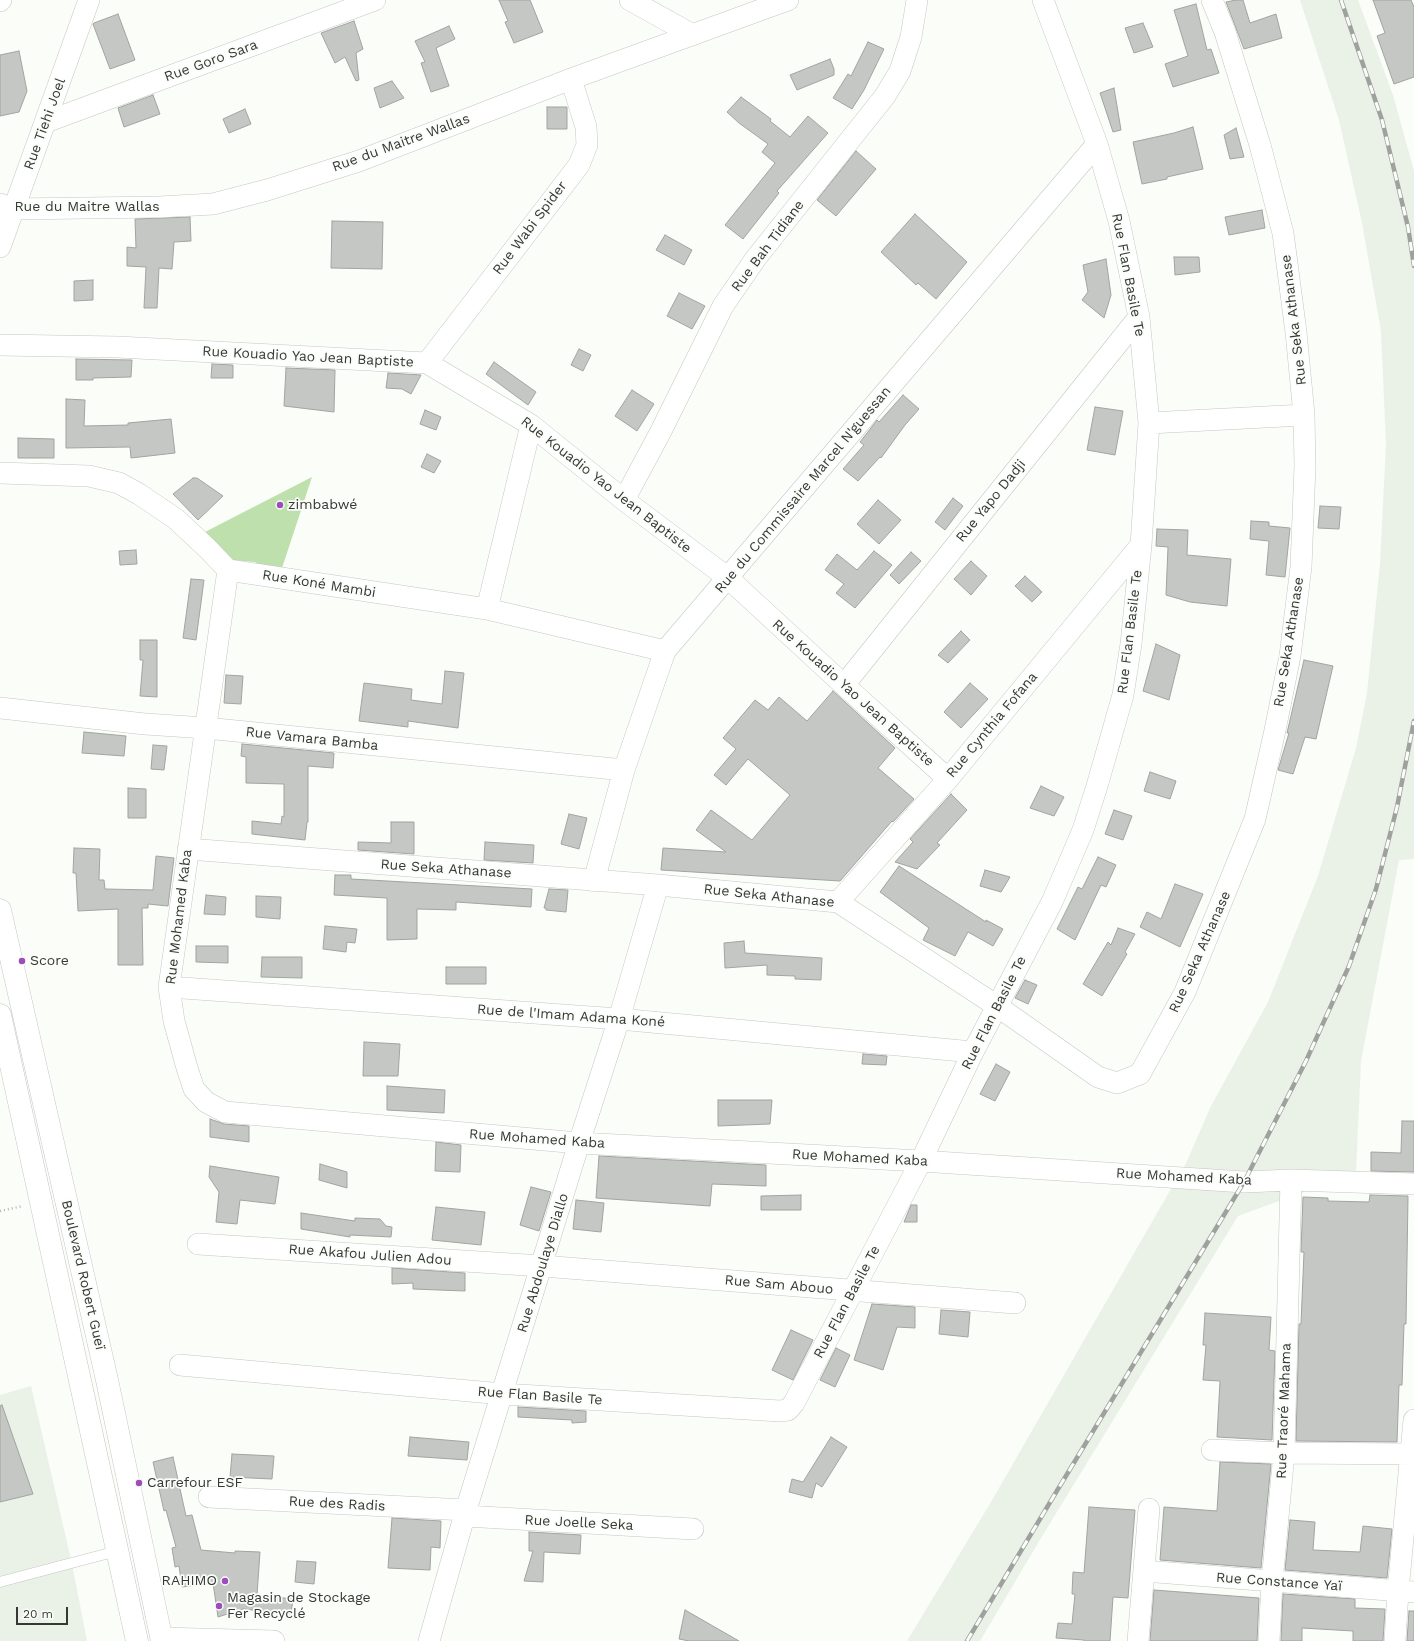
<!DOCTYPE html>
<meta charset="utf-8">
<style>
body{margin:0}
#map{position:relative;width:1414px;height:1641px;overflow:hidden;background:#fafdf8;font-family:"Work Sans",sans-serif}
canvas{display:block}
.scale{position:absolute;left:16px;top:1607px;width:52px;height:18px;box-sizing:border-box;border:2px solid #363836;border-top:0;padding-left:5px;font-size:12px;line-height:14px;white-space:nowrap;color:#363836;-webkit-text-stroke:3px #fafdf8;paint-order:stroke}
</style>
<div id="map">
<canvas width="1414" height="1641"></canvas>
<div class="scale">20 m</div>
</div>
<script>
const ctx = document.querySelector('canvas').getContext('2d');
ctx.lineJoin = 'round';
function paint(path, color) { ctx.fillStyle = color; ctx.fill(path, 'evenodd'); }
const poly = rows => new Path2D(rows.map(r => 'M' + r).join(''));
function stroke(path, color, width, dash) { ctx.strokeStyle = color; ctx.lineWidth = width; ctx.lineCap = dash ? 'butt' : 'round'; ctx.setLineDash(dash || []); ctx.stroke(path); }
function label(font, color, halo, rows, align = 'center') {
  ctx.font = font + ' "Work Sans",sans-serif'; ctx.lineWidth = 3.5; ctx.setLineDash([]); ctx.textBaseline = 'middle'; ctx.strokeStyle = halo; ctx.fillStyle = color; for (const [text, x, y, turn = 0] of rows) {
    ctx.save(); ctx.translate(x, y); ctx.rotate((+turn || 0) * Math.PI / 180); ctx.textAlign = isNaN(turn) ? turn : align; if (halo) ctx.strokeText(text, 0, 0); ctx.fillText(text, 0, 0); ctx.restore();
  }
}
paint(poly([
 [1300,0,1358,0,1393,95,1414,171,1414,859,1399,860,1361,1061,1356,1173,1238,1216,1041,1538,980,1641,907,1641,991,1502,1187,1161,1211,1106,1268,1002,1318,876,1356,748,1367,693,1380,564,1386,444,1381,331,1362,223,1339,120],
 [31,1386,72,1564,87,1641,0,1641,0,1395]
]), '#eaf2e7');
paint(poly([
 [312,477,281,571,277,577,255,562,231,560,203,533]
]), '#bde0ac');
const building = poly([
 [499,0,530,0,543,32,514,43,505,22,508,21,499,0],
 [1236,0,1243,0,1250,23,1276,14,1282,38,1244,49,1226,2,1236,0],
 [1373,0,1411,0,1414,7,1414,77,1394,84,1377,36,1385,33,1373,0],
 [1196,4,1207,50,1211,49,1219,73,1173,87,1165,64,1188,56,1174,10,1196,4],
 [118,14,135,60,110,69,93,24,94,23,118,14],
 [354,21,363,49,356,53,359,80,356,81,345,57,335,63,321,33,354,21],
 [1143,23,1153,47,1134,53,1125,28,1143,23],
 [449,26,455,39,436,48,449,86,431,92,421,63,425,62,415,41,449,26],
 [868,42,884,49,864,90,852,109,833,98,848,74,851,76,868,42],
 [19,51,27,91,19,112,0,116,0,55,19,51],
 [830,59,834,69,834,75,797,90,790,75,830,59],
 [392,81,404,98,380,108,374,88,392,81],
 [1114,88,1121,130,1113,132,1100,93,1114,88],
 [153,95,160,114,124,127,118,108,153,95],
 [741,97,771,119,770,121,790,137,808,116,828,133,777,191,779,193,743,239,725,225,775,163,762,152,768,144,739,123,727,112,741,97],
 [547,107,567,107,567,129,547,129,547,107],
 [245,109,251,124,229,133,223,119,245,109],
 [1193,127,1203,169,1167,177,1167,179,1142,184,1133,142,1174,133,1193,127],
 [1236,128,1244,157,1230,159,1224,135,1236,128],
 [856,151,876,169,836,216,817,200,856,151],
 [1262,210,1265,228,1229,235,1225,217,1262,210],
 [915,214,967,262,936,299,918,283,916,285,881,252,915,214],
 [190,217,191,241,174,242,172,269,159,268,157,308,144,308,146,267,127,266,127,247,136,248,135,219,190,217],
 [332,221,383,222,382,269,331,268,332,221],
 [665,235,692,250,684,265,656,250,665,235],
 [1174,257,1199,257,1200,272,1175,275,1174,257],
 [1106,259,1111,295,1104,318,1082,300,1088,292,1083,265,1106,259],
 [93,280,93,300,74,301,74,281,93,280],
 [679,293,705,306,692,329,667,316,679,293],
 [579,349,591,355,583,371,571,365,579,349],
 [76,359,132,360,131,377,93,378,93,380,76,380,76,359],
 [494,362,536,392,528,405,486,374,494,362],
 [212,364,233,365,233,378,211,378,212,364],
 [286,368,335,370,334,412,284,406,286,368],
 [388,373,421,375,411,394,402,389,386,388,388,373],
 [632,390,654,404,637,431,615,416,632,390],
 [903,395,919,409,905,425,881,458,880,457,858,481,843,469,864,445,860,442,871,428,877,420,879,422,903,395],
 [66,399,85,400,84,426,128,425,128,423,171,419,175,453,131,458,130,447,66,448,66,399],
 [1095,407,1123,411,1115,455,1087,450,1095,407],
 [425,410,441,417,436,430,420,424,425,410],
 [18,438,54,439,54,458,18,458,18,438],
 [427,454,441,461,434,473,421,467,427,454],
 [193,478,197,478,223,496,198,520,173,494,193,478],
 [953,498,963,506,945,530,935,522,953,498],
 [878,500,901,520,879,544,857,524,878,500],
 [1320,506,1341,507,1339,529,1318,528,1320,506],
 [1251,521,1269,522,1269,526,1290,528,1285,577,1266,575,1269,541,1250,539,1251,521],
 [1157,529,1188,530,1187,555,1231,559,1227,606,1190,602,1166,595,1168,547,1156,546,1157,529],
 [136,550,137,564,120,565,119,551,136,550],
 [874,551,892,565,855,608,836,593,844,584,825,570,837,554,857,570,874,551],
 [911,552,921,561,899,584,890,575,911,552],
 [971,561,987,576,971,595,954,579,971,561],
 [1025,576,1042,592,1032,602,1015,586,1025,576],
 [191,579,204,580,196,640,183,638,191,579],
 [961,631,970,640,948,663,938,655,961,631],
 [140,640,157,640,157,697,140,696,143,660,140,660,140,640],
 [1156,644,1180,655,1169,700,1143,691,1156,644],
 [1304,660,1333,666,1316,739,1305,737,1293,774,1278,770,1289,733,1287,733,1304,660],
 [445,671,464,673,458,728,408,721,408,727,359,721,364,683,412,689,411,700,442,704,445,671],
 [226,675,243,676,241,704,224,703,226,675],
 [970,683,988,699,961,728,944,712,970,683],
 [833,691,895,748,878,768,914,799,893,822,892,821,840,881,661,870,663,848,726,852,696,830,711,810,752,840,790,795,748,759,726,785,714,775,736,749,723,738,755,700,768,710,779,697,807,721,833,691],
 [84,732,126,736,124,756,82,753,84,732],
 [242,744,334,753,333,768,308,766,308,822,307,822,305,840,252,834,252,821,281,824,282,816,284,817,284,784,246,783,246,757,241,756,242,744],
 [153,745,167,746,164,770,151,769,153,745],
 [1150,772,1176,781,1170,799,1144,791,1150,772],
 [1041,786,1064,797,1054,816,1030,808,1041,786],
 [128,788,146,789,146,818,128,818,128,788],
 [951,794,967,810,937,843,940,845,917,869,895,862,913,842,910,839,951,794],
 [1114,810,1132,816,1123,840,1105,834,1114,810],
 [569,814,587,818,579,849,561,844,569,814],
 [391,822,414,822,414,854,358,850,358,842,391,843,391,822],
 [485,842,534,845,533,863,484,860,485,842],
 [74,848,100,849,99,880,104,880,105,889,153,890,156,856,174,858,168,906,148,904,148,908,142,908,143,965,118,965,118,909,78,911,76,873,73,873,74,848],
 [1098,857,1116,865,1106,887,1101,885,1075,940,1057,929,1078,887,1082,889,1098,857],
 [899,866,986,922,986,920,1003,929,993,946,968,932,955,956,923,940,929,928,880,892,899,866],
 [985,870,1010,877,1001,892,980,886,985,870],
 [335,875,351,875,351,879,532,889,531,907,456,902,456,910,417,909,417,939,387,940,387,898,334,895,335,875],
 [1175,884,1203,894,1180,947,1140,927,1147,912,1161,919,1175,884],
 [549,889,568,890,566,912,546,910,546,908,544,908,549,889],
 [206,895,226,897,225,915,204,914,206,895],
 [256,896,281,897,280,919,256,917,256,896],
 [325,926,357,929,355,943,347,942,346,952,323,949,325,926],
 [1118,928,1135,934,1125,952,1127,954,1102,996,1083,984,1108,942,1111,945,1118,928],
 [744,941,745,953,822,958,821,980,795,979,795,976,767,975,767,965,725,968,724,943,744,941],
 [196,946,228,946,228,963,196,962,196,946],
 [262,957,302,957,302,978,261,977,262,957],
 [446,967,486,967,486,984,446,984,446,967],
 [1025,980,1037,985,1028,1004,1015,998,1025,980],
 [364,1042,400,1044,398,1076,363,1076,364,1042],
 [863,1054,887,1056,886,1065,862,1064,863,1054],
 [996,1064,1010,1072,995,1101,980,1094,996,1064],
 [387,1086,445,1090,444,1113,387,1110,387,1086],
 [718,1100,772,1100,770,1124,718,1126,718,1100],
 [210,1119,224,1124,249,1126,249,1142,210,1137,210,1119],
 [1402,1121,1414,1121,1414,1172,1371,1171,1371,1152,1401,1153,1402,1121],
 [436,1142,461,1145,460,1172,435,1171,436,1142],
 [599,1156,766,1165,766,1186,712,1184,710,1206,596,1198,599,1156],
 [320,1164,347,1172,347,1188,319,1180,320,1164],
 [210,1166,279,1177,275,1204,240,1200,237,1224,216,1222,219,1192,209,1177,210,1166],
 [531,1187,551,1192,539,1231,520,1225,531,1187],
 [801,1195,801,1210,761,1210,761,1196,801,1195],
 [1370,1195,1408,1196,1406,1324,1404,1324,1402,1385,1399,1385,1397,1442,1296,1441,1299,1324,1301,1324,1304,1252,1301,1252,1303,1197,1328,1198,1328,1201,1369,1202,1370,1195],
 [576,1200,604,1203,601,1232,573,1229,576,1200],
 [911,1205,917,1205,917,1222,904,1222,911,1205],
 [436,1207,485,1212,481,1245,432,1240,436,1207],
 [301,1213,355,1221,355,1218,380,1219,386,1226,392,1227,391,1237,350,1235,350,1237,301,1229,301,1213],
 [392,1268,465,1273,465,1291,413,1289,413,1283,392,1284,392,1268],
 [872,1304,915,1307,915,1328,897,1327,883,1370,854,1360,872,1304],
 [941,1310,970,1312,968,1337,939,1334,941,1310],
 [1205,1313,1271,1317,1269,1350,1275,1351,1272,1440,1217,1437,1220,1381,1203,1380,1206,1345,1203,1345,1205,1313],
 [791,1330,813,1340,793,1380,772,1370,791,1330],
 [836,1348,850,1355,835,1387,820,1380,836,1348],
 [2,1405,33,1494,0,1502,0,1406,2,1405],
 [518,1407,586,1411,586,1422,572,1423,572,1420,518,1417,518,1407],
 [410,1437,469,1442,467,1460,408,1456,410,1437],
 [831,1437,847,1447,822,1487,816,1483,812,1498,789,1492,792,1479,803,1482,831,1437],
 [232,1454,274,1456,272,1479,230,1477,232,1454],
 [173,1457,186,1516,192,1515,201,1550,235,1553,235,1551,260,1552,257,1595,293,1599,291,1614,243,1609,218,1617,213,1583,182,1587,179,1566,175,1567,172,1548,176,1547,166,1510,164,1511,153,1462,173,1457],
 [1220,1462,1271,1464,1261,1568,1160,1560,1164,1507,1217,1511,1220,1462],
 [1089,1507,1135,1510,1128,1598,1113,1597,1110,1641,1084,1641,1084,1640,1056,1638,1058,1623,1072,1624,1075,1594,1072,1594,1073,1572,1084,1573,1089,1507],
 [392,1518,441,1521,440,1548,431,1547,430,1570,388,1568,392,1518],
 [1290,1520,1315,1522,1313,1550,1360,1552,1363,1526,1392,1529,1387,1578,1285,1570,1290,1520],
 [529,1532,581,1535,580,1554,544,1552,543,1582,524,1581,533,1551,529,1551,529,1532],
 [297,1561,316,1562,314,1584,295,1582,297,1561],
 [1154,1590,1259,1598,1257,1641,1150,1641,1154,1590],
 [1283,1594,1355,1599,1355,1608,1385,1609,1383,1641,1353,1641,1353,1631,1302,1628,1302,1641,1281,1641,1283,1594],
 [685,1610,739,1641,689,1641,679,1639,685,1610],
 [1409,1611,1414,1611,1414,1641,1407,1641,1409,1611]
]);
paint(building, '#c4c7c3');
stroke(building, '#a1a4a0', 1);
const service = poly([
 [0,1582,117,1551]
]);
const minor = poly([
 [630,0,693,35],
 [0,1,1,0],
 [46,122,375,0],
 [0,204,13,209,159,207,213,204,267,190,359,161,571,79,788,0],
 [0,247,89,0],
 [0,345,118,347,427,363,531,425,624,500,728,578,844,685,948,779],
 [427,363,579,165,587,145,586,127,571,79],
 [1149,423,1304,415],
 [0,473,89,476,119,483,139,494,176,519,208,549,228,570,487,609,665,651],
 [624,500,660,433,723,306,756,258,885,96,900,71,911,37,917,0],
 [228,570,169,987,174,1021,187,1068,194,1089,206,1102,225,1112,579,1143,921,1161,1244,1182,1291,1180,1414,1184],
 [487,609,531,425],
 [844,685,1139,317],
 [0,708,145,724,206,728,624,770],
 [188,849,658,885,838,902,997,1006,1098,1077,1117,1083,1140,1074,1185,992,1255,819,1274,735,1290,656,1301,567,1305,466,1304,415,1296,332,1283,233,1260,145,1225,32,1212,0],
 [594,881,624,770,665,651,1097,144],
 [838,902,948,779,1141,545],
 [169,987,619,1019,973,1052],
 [198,1244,542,1266,1015,1303],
 [180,1365,503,1394,780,1411,788,1410,794,1403,921,1161,973,1052,1052,902,1083,830,1097,786,1123,695,1131,644,1141,545,1149,423,1139,317,1119,221,1097,144,1043,0],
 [1212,1450,1284,1453,1414,1454],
 [209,1497,466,1510],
 [465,1516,693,1529],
 [1144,1571,1414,1592],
 [162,1638,274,1641],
 [429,1641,466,1510,579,1143,619,1019,658,885],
 [1138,1641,1149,1509],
 [1269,1641,1272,1582,1284,1453,1291,1180],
 [1395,1641,1398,1591,1414,1420]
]);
const secondary = poly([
 [0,910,107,1380,162,1641],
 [0,1015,137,1641]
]);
stroke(service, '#c4c7c3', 11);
stroke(minor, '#c4c7c3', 22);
stroke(secondary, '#c4c7c3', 23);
stroke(poly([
 [0,1211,23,1206]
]), '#b3b6b2', 2.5, [1, 3]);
stroke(service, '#fff', 10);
stroke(minor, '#fff', 21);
stroke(secondary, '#fff', 22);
const rail = poly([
 [1341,0,1382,120,1408,227,1414,266],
 [967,1641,1055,1494,1244,1182,1306,1061,1349,966,1376,889,1397,807,1414,721]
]);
stroke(rail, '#9fa19e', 4.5);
stroke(rail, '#fafdf8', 3, [9]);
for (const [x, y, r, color] of [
 [280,505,4,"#9d4cbc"],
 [22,961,4,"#9d4cbc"],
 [139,1483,4,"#9d4cbc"],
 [225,1581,4,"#9d4cbc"],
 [219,1606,4,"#9d4cbc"]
]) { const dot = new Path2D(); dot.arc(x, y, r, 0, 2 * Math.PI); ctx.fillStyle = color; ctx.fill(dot); stroke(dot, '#fafdf8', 1.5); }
label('14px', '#363836', '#fafdf8', [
 ["Rue Goro Sara",211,61,-20],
 ["Rue Tiehi Joel",45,124,-70],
 ["Rue du Maitre Wallas",401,143,-20],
 ["Rue du Maitre Wallas",87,207],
 ["Rue Wabi Spider",530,228,-53],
 ["Rue Bah Tidiane",768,246,-53],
 ["Rue Flan Basile Te",1128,275,79],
 ["Rue Seka Athanase",1294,320,-97],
 ["Rue Kouadio Yao Jean Baptiste",308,357,3],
 ["Rue Kouadio Yao Jean Baptiste",606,485,38],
 ["Rue du Commissaire Marcel N'guessan",803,490,-50],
 ["Rue Yapo Dadji",991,501,-51],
 ["Rue Koné Mambi",319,584,9],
 ["Rue Flan Basile Te",1130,632,-83],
 ["Rue Seka Athanase",1289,642,-81],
 ["Rue Kouadio Yao Jean Baptiste",853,693,42],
 ["Rue Cynthia Fofana",992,725,-50],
 ["Rue Vamara Bamba",312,739,6],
 ["Rue Seka Athanase",446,869,4],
 ["Rue Seka Athanase",769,896,6],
 ["Rue Mohamed Kaba",179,917,-83],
 ["Rue Seka Athanase",1200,952,-66],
 ["Rue Flan Basile Te",994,1013,-63],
 ["Rue de l'Imam Adama Koné",571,1016,4],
 ["Rue Mohamed Kaba",537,1139,4],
 ["Rue Mohamed Kaba",860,1158,3],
 ["Rue Mohamed Kaba",1184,1177,3],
 ["Rue Akafou Julien Adou",370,1255,4],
 ["Rue Abdoulaye Diallo",543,1263,-73],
 ["Boulevard Robert Gueï",83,1275,77],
 ["Rue Sam Abouo",779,1285,5],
 ["Rue Flan Basile Te",847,1302,-62],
 ["Rue Flan Basile Te",540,1396,4],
 ["Rue Traoré Mahama",1284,1411,-88],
 ["Rue des Radis",337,1504,3],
 ["Rue Joelle Seka",579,1523,3],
 ["Rue Constance Yaï",1279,1582,4]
]);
label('14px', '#363836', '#fafdf8', [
 ["zimbabwé",288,505],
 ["Score",30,961],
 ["Carrefour ESF",147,1483],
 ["RAHIMO",217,1581,"right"],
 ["Magasin de Stockage",227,1598],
 ["Fer Recyclé",227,1614]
], 'left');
</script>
